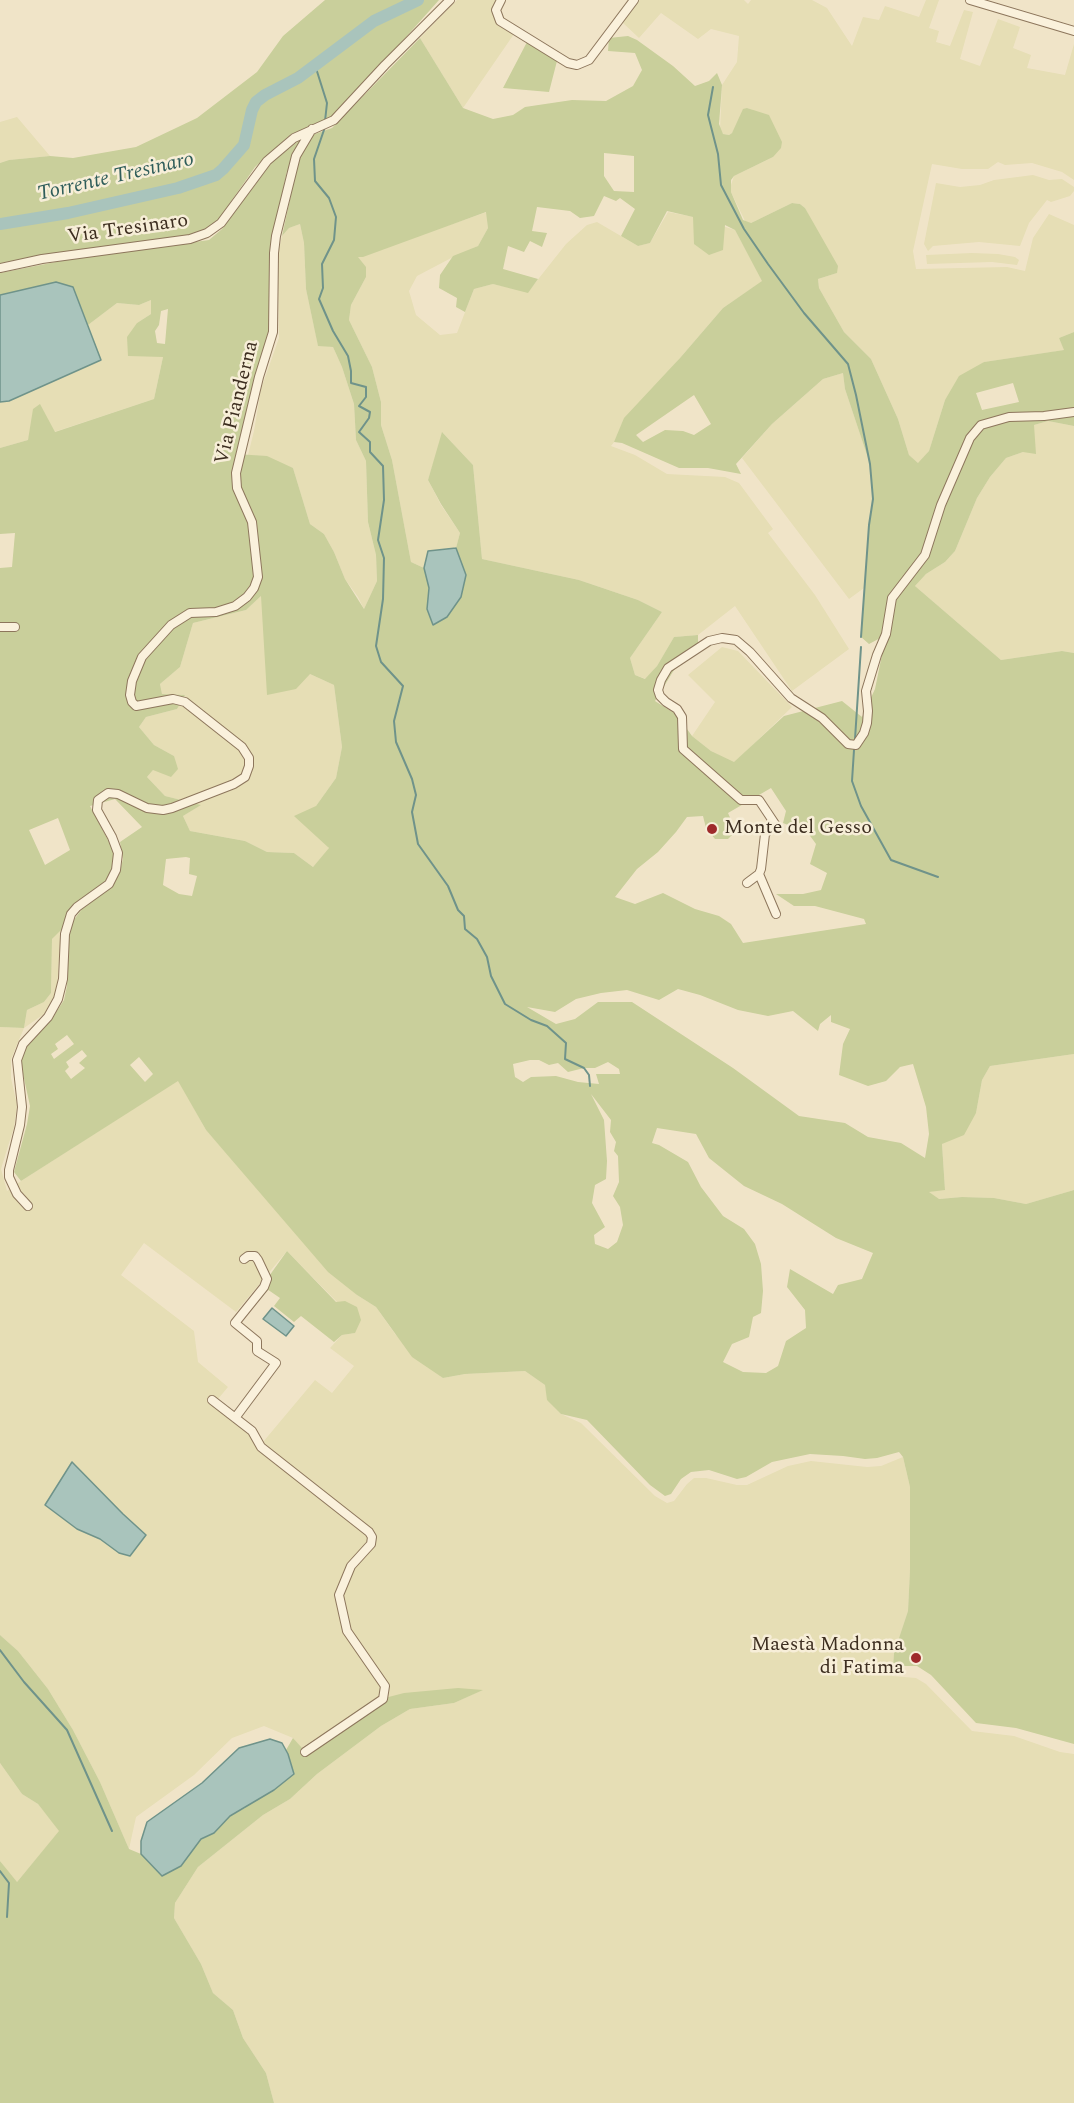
<!DOCTYPE html>
<meta charset="utf-8">
<style>
body{margin:0}
canvas{display:block;background:#f0e4c8}
</style>
<canvas width="1074" height="2103"></canvas>
<script>
const ctx = document.querySelector('canvas').getContext('2d');
ctx.lineJoin = 'round';
function paint(path, color) { ctx.fillStyle = color; ctx.fill(path, 'evenodd'); }
const poly = rows => new Path2D(rows.map(r => 'M' + r).join(''));
function stroke(path, color, width, dash) { ctx.strokeStyle = color; ctx.lineWidth = width; ctx.lineCap = dash ? 'butt' : 'round'; ctx.setLineDash(dash || []); ctx.stroke(path); }
function label(font, color, halo, rows, align = 'center') {
  ctx.font = font + ' Spectral,serif'; ctx.lineWidth = 5; ctx.setLineDash([]); ctx.textBaseline = 'middle'; ctx.strokeStyle = halo; ctx.fillStyle = color; for (const [text, x, y, turn = 0] of rows) {
    ctx.save(); ctx.translate(x, y); ctx.rotate((+turn || 0) * Math.PI / 180); ctx.textAlign = isNaN(turn) ? turn : align; if (halo) ctx.strokeText(text, 0, 0); ctx.fillText(text, 0, 0); ctx.restore();
  }
}
paint(poly([
 [457,0,496,0,493,10,495,20,514,34,463,108,420,38],
 [639,0,744,0,748,4,751,0,812,0,827,8,852,46,863,17,879,20,885,6,919,17,926,0,939,0,929,28,939,31,936,42,950,46,964,10,973,12,960,59,980,66,998,19,1020,27,1013,48,1031,55,1027,68,1065,75,1074,44,1074,180,1062,172,1032,163,1005,165,998,162,988,169,962,169,932,164,913,251,916,269,1007,267,1025,271,1033,238,1049,214,1074,225,1074,332,1059,338,1065,350,984,362,945,400,929,451,919,464,909,455,898,419,871,359,844,332,819,288,818,279,837,273,805,208,800,204,792,203,751,223,746,223,731,192,731,185,734,176,773,157,753,110,747,108,732,133,729,135,723,134,720,130,722,85,737,62,739,36,711,29,698,39,661,13,639,38,622,22],
 [17,117,50,156,9,160,0,163,0,122],
 [1033,175,1049,180,1062,179,1074,187,1074,191,1070,196,1051,202,1047,200,1029,223,1020,246,979,242,933,246,928,251,924,244,936,183,960,187,980,185,994,180],
 [487,212,488,228,478,246,455,256,417,276,409,291,416,315,440,335,457,333,474,289,493,284,528,292,566,244,587,225,597,222,638,246,650,243,668,212,694,217,735,230,763,281,723,308,680,358,611,446,635,455,667,474,725,477,739,483,773,529,768,533,815,595,849,649,792,691,735,606,698,635,674,637,657,666,646,679,635,675,630,658,662,612,638,600,579,580,482,559,473,465,443,433,428,480,441,505,460,533,456,548,428,551,424,568,411,562,392,460,381,425,381,402,372,367,349,320,351,305,366,277,357,257],
 [300,224,304,243,306,289,318,345,333,347,342,367,354,404,356,440,366,461,368,522,376,555,377,581,364,609,358,597,345,579,334,552,324,534,310,524,293,468,248,455,254,431,261,389,279,338,278,253,282,236,289,228],
 [972,253,998,254,1015,257,1019,260,1017,265,992,262,927,264,926,255],
 [151,300,151,314,137,323,157,356,163,357,154,399,54,432,40,405,28,440,0,448,0,402,9,401,101,360,88,325,117,303,139,305],
 [843,373,845,389,870,464,873,499,869,525,864,588,849,599,742,458,772,424,823,379],
 [1048,421,1074,426,1074,653,1062,651,1001,660,915,586,926,574,945,562,955,551,977,498,990,477,1006,458,1023,452,1034,425],
 [262,595,310,674,334,685,342,747,336,778,316,806,329,849,313,867,294,853,267,852,245,841,190,831,183,816,200,805,165,796,147,777,153,770,174,756,154,745,139,727,146,717,177,709,185,695,162,694,160,684,180,667,193,623,246,610],
 [722,647,738,651,792,707,734,763,711,751,692,736,715,702,688,675],
 [61,928,57,989,54,997,44,1014,24,1028,11,1059,11,1078,17,1105,14,1127,1,1169,7,1191,21,1181,178,1080,206,1130,357,1295,376,1307,395,1334,443,1378,465,1374,525,1371,545,1385,548,1400,561,1414,581,1423,655,1496,667,1503,674,1501,687,1484,694,1478,706,1478,737,1485,747,1485,788,1466,811,1461,867,1467,881,1466,903,1457,910,1487,910,1570,908,1611,894,1653,892,1676,916,1678,926,1684,972,1731,1014,1736,1060,1752,1074,1754,1074,2103,274,2103,266,2073,243,2038,233,2010,213,1993,201,1964,174,1918,175,1903,198,1867,263,1815,290,1799,317,1774,381,1726,410,1709,454,1703,482,1690,377,1700,301,1748,293,1738,264,1726,232,1738,194,1775,136,1817,129,1849,100,1782,73,1730,48,1689,18,1651,0,1635,0,1027,24,1028,27,1010,44,1002,51,993,52,939],
 [144,1243,236,1312,287,1251,337,1302,355,1333,342,1335,330,1348,354,1366,332,1393,315,1380,263,1442,213,1405,228,1387,198,1362,194,1331,121,1275],
 [1074,1054,1074,1190,1026,1204,994,1198,962,1197,938,1199,928,1192,945,1189,942,1144,976,1113,982,1080,990,1066],
 [0,1763,22,1794,38,1804,60,1831,16,1883,0,1861]
]), '#e6deb5');
paint(poly([
 [325,0,439,0,340,111,320,124,291,134,255,167,216,223,200,234,0,265,0,163,9,160,50,156,73,158,136,147,197,118,257,72,283,36],
 [628,36,637,40,673,66,695,86,709,81,717,73,722,85,719,124,723,134,729,135,732,133,743,109,747,108,769,115,782,142,781,148,773,157,734,176,731,180,731,192,743,220,751,223,792,203,800,204,805,208,838,266,837,273,818,279,819,288,844,332,871,359,898,419,909,455,918,463,929,451,945,400,959,376,984,362,1064,350,1059,338,1074,332,1074,426,1048,421,1034,425,1036,454,1023,452,1006,458,990,477,977,498,955,551,945,562,926,574,915,586,1001,660,1062,651,1074,653,1074,1054,990,1066,982,1080,976,1113,964,1135,942,1144,945,1190,929,1192,939,1199,962,1197,994,1198,1026,1204,1074,1190,1074,1744,1016,1728,976,1723,931,1675,917,1666,893,1666,894,1653,908,1611,910,1570,910,1487,903,1457,899,1452,877,1458,865,1459,843,1456,810,1454,772,1462,746,1477,737,1479,709,1470,691,1472,681,1479,671,1494,665,1496,650,1485,587,1420,561,1414,547,1400,545,1385,525,1371,465,1374,443,1378,412,1357,376,1307,357,1295,328,1272,206,1130,178,1081,21,1181,14,1172,27,1124,30,1106,20,1060,24,1047,50,1022,64,1000,67,986,69,937,73,921,82,909,105,892,119,875,123,859,120,842,142,827,115,799,90,806,108,840,116,849,114,877,52,939,51,993,44,1002,27,1010,24,1028,0,1027,0,568,12,567,15,533,0,534,0,448,28,440,33,409,40,404,55,432,154,399,163,357,128,356,127,337,137,323,151,314,151,300,139,305,117,303,88,325,73,287,56,282,0,295,0,273,66,260,209,240,222,229,273,161,301,139,332,128,420,38,463,108,493,119,513,115,525,107,572,100,606,101,633,86,642,70,635,53,608,51,609,38],
 [604,153,634,156,634,192,614,191,604,176],
 [287,171,296,172,282,236,289,228,300,224,304,243,306,289,318,346,333,347,342,367,354,404,356,440,366,461,368,522,376,555,377,581,364,609,345,579,334,552,324,534,310,524,293,468,267,456,236,454,254,379,264,352,269,327,270,251],
 [604,196,616,201,620,198,635,209,621,236,638,246,650,243,667,211,693,217,694,244,709,255,723,250,725,225,735,230,762,281,723,308,680,358,624,418,614,442,622,443,679,468,708,468,741,474,736,464,772,424,823,379,843,373,845,389,870,464,873,499,869,525,861,637,869,644,886,635,875,689,862,717,842,701,784,716,734,762,711,751,692,736,677,715,655,701,674,670,698,646,698,635,674,637,657,666,645,679,635,675,630,658,662,612,638,600,579,580,482,559,473,465,442,432,428,480,441,504,460,533,456,548,466,575,461,597,447,617,427,609,429,588,424,568,411,562,392,460,381,425,381,402,372,367,349,320,351,305,366,277,366,267,358,257,363,257,486,212,488,228,478,246,453,256,440,275,439,288,457,298,456,307,465,312,474,289,493,284,528,293,538,279,503,269,508,246,524,252,530,241,542,247,547,233,532,231,537,207,570,211,580,218,594,216],
 [168,309,165,344,157,343,155,331,159,325,161,311],
 [1013,383,1019,402,982,410,976,393],
 [694,395,711,424,694,435,683,431,665,430,643,442,636,435],
 [261,596,267,695,296,689,310,674,334,685,342,747,336,778,316,806,294,816,329,848,313,867,294,853,267,852,245,841,190,831,183,816,201,805,165,796,147,777,153,770,171,777,178,769,174,756,154,745,139,727,146,717,177,709,185,695,162,694,160,684,180,667,193,623,246,610],
 [771,788,786,811,783,823,808,833,816,844,810,864,827,873,821,890,803,894,776,894,794,906,815,906,864,919,866,924,743,943,731,924,719,916,695,909,663,893,635,904,615,897,637,869,658,852,676,832,687,817,703,816,706,828,715,839,728,839,736,831,728,813],
 [58,818,70,850,45,865,29,830],
 [186,857,190,858,189,874,197,876,192,896,179,894,163,885,166,859],
 [678,989,700,995,738,1010,768,1016,793,1011,818,1031,820,1024,831,1015,831,1022,850,1029,843,1044,839,1075,868,1086,886,1081,900,1067,913,1064,926,1107,929,1134,925,1158,901,1143,868,1137,845,1123,799,1116,733,1068,632,1002,598,1002,575,1019,556,1024,527,1007,555,1012,576,999,601,993,627,990,659,1000],
 [67,1035,74,1044,54,1059,51,1054,58,1049,55,1044],
 [82,1050,87,1056,79,1063,85,1068,71,1079,65,1071,69,1067,66,1062],
 [139,1057,153,1074,145,1082,130,1065],
 [530,1060,539,1060,549,1065,558,1063,568,1072,584,1068,595,1068,608,1062,619,1069,620,1074,596,1074,599,1084,578,1082,556,1076,531,1077,523,1082,515,1077,513,1064],
 [591,1094,611,1120,610,1132,616,1142,614,1151,618,1156,619,1182,613,1196,620,1207,623,1225,617,1242,608,1249,595,1244,594,1235,605,1227,592,1203,595,1185,606,1179,607,1161,604,1120],
 [657,1128,696,1134,709,1158,744,1186,782,1204,836,1238,873,1253,862,1279,838,1285,833,1294,790,1269,787,1287,805,1310,806,1328,786,1341,778,1366,766,1373,743,1372,723,1362,732,1344,749,1337,753,1317,761,1313,763,1291,761,1264,755,1244,744,1229,723,1216,701,1187,688,1162,659,1145,652,1143],
 [527,42,557,61,549,92,503,88],
 [287,1251,336,1302,345,1301,357,1307,361,1320,355,1333,342,1335,334,1342,301,1316,294,1322,274,1306,280,1298,264,1287,267,1279],
 [0,1635,18,1651,48,1689,73,1730,100,1782,129,1849,141,1854,150,1864,181,1866,201,1839,214,1833,230,1816,245,1808,288,1754,286,1750,293,1738,302,1748,377,1700,404,1693,458,1688,483,1690,454,1703,410,1709,381,1726,317,1774,290,1799,263,1815,198,1867,175,1903,174,1918,201,1964,213,1993,233,2010,243,2038,266,2073,274,2103,0,2103,0,1861,17,1882,59,1831,38,1804,22,1794,0,1763]
]), '#c9cf9b');
const water = poly([
 [56,282,73,287,101,360,9,401,0,402,0,295,56,282],
 [456,548,466,575,461,597,447,617,433,625,427,609,429,588,424,568,428,551,456,548],
 [272,1308,294,1326,286,1336,263,1319,272,1308],
 [72,1462,123,1514,146,1535,130,1556,119,1553,100,1539,77,1529,45,1505,72,1462],
 [270,1739,282,1743,288,1754,294,1774,274,1790,230,1816,214,1833,201,1839,181,1866,162,1876,141,1854,141,1841,147,1822,202,1783,239,1748,270,1739]
]);
paint(water, '#a9c4bc');
stroke(water, '#6f938a', 1.5);
stroke(poly([
 [315,65,327,103,325,121],
 [713,87,708,115,718,154,721,185,744,229,768,264,804,313,848,364,856,395,870,464,873,499,869,525,861,637],
 [325,127,314,159,315,181,329,198,336,217,334,240,322,264,323,288,319,299,333,331,348,356,351,371,351,383,366,387,366,397,359,406,370,412,369,418,359,432,370,442,370,452,383,466,384,500,378,540,384,558,383,599,376,646,381,662,403,686,394,721,396,742,412,779,416,795,412,812,418,844,448,886,458,910,464,916,465,929,477,939,487,957,491,976,505,1004,531,1020,547,1026,566,1043,565,1059,584,1068,589,1075,590,1086],
 [855,739,861,647],
 [854,750,852,781,861,806,891,860,938,877],
 [0,1650,24,1682,67,1730,112,1831],
 [0,1871,9,1883,7,1917]
]), '#6f938a', 2);
stroke(poly([
 [0,224,68,213,178,188,216,175,223,169,244,145,252,110,256,102,265,95,298,78,374,21,418,0]
]), '#a9c4bc', 12);
const street = poly([
 [501,0,496,10,500,21,568,63,577,65,589,60,634,0],
 [970,0,1074,31],
 [0,268,42,259,190,239,207,233,221,223,267,161,294,138,334,120,385,65,450,0],
 [0,627,15,627],
 [759,874,776,914],
 [747,883,759,874,761,869,765,834,775,824,759,800,741,800,683,749,682,717,677,709,666,702,660,696,658,690,661,680,668,668,709,641,722,638,736,640,750,652,791,698,822,718,848,744,856,745,864,733,867,723,868,711,866,691,877,655,886,634,892,598,925,555,941,505,970,438,981,425,1009,417,1044,416,1074,412],
 [28,1206,17,1194,9,1177,9,1170,20,1125,22,1107,17,1060,23,1044,48,1017,58,999,63,979,65,934,71,914,77,907,109,884,116,870,118,853,112,837,97,810,98,800,108,793,118,794,147,808,163,810,172,808,234,784,245,777,249,766,249,758,242,747,185,702,173,699,136,706,132,702,130,695,132,681,142,657,171,625,190,613,216,612,235,606,247,597,254,588,258,577,252,522,237,488,236,473,259,377,273,332,274,253,276,236,296,156,312,129],
 [212,1400,252,1431,261,1447,369,1532,372,1537,371,1544,351,1566,339,1595,347,1631,385,1686,383,1699,305,1752],
 [235,1418,276,1363,257,1351,257,1341,235,1323,264,1287,267,1279,258,1260,255,1256,248,1256,244,1259]
]);
stroke(street, '#8d765c', 10);
stroke(street, '#faf1dc', 8);
for (const [x, y, r, color] of [
 [712,829,6,"#9e2a2b"],
 [916,1658,6,"#9e2a2b"]
]) { const dot = new Path2D(); dot.arc(x, y, r, 0, 2 * Math.PI); ctx.fillStyle = color; ctx.fill(dot); stroke(dot, '#f7eed8', 2); }
label('20px', '#3d2e20', '#f7eed8', [
 ["Via Tresinaro",128,230,-8],
 ["Via Pianderna",238,403,-76]
]);
label('20px', '#3d2e20', '#f7eed8', [
 ["Monte del Gesso",724,829],
 ["Maestà Madonna",904,1646,"right"],
 ["di Fatima",904,1669,"right"]
], 'left');
label('italic 21px', '#2f5d5a', '#f7eed8', [
 ["Torrente Tresinaro",116,178,-13]
]);
</script>
